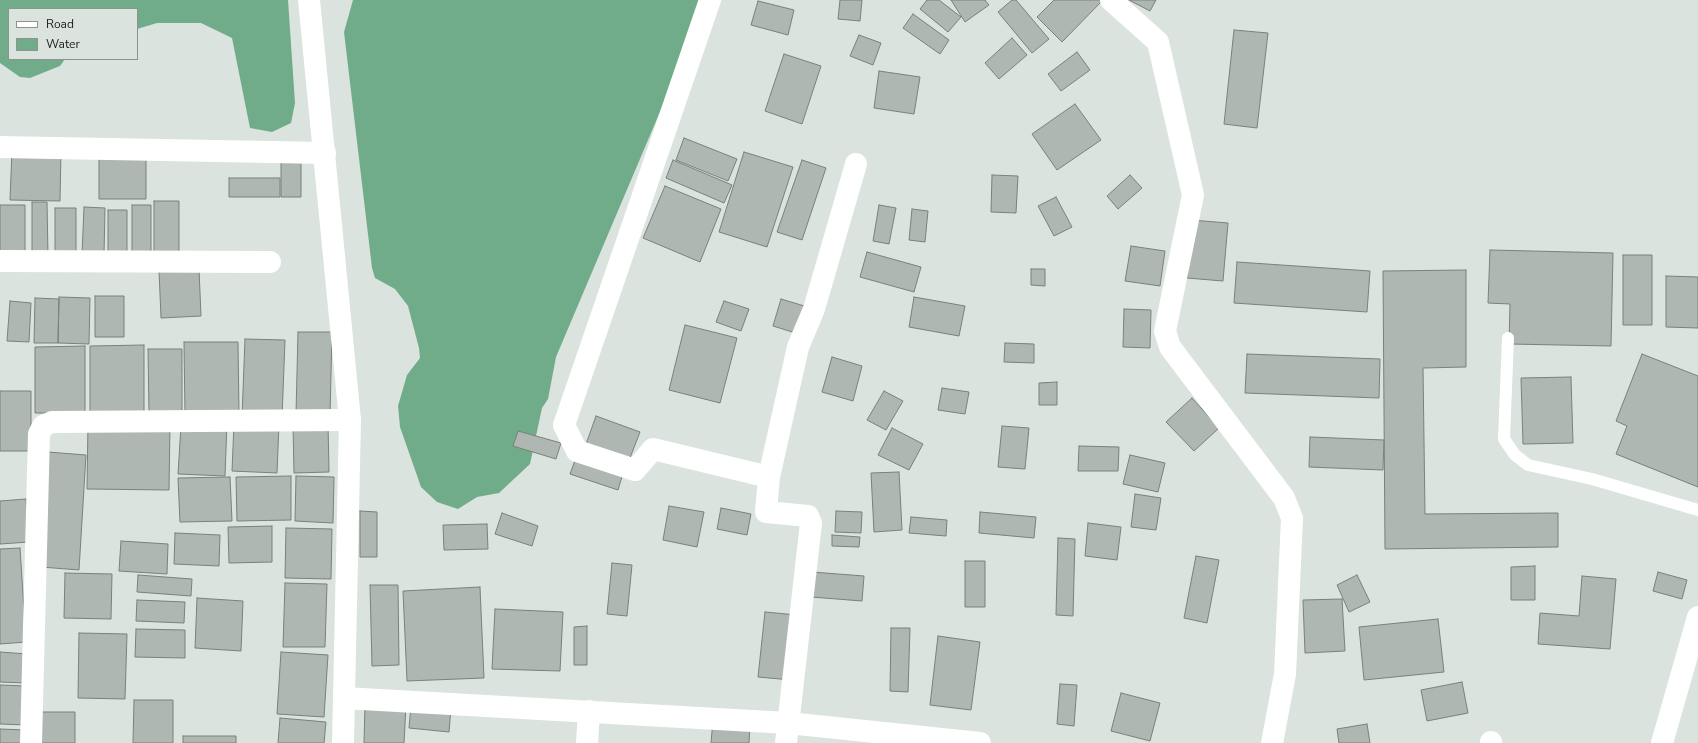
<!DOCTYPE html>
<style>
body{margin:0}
#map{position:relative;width:1698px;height:743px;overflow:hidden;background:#dae3dd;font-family:"Nunito Sans",sans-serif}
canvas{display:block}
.legend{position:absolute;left:8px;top:8px;width:130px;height:52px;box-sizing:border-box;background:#dae3dd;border:1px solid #8d938f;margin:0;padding:5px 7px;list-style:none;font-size:12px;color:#191c1a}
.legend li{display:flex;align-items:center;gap:8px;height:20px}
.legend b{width:20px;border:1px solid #8d938f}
</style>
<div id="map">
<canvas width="1698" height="743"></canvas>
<ul class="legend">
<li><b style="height:5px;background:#fff"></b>Road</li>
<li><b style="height:11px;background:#71ac8a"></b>Water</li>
</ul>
</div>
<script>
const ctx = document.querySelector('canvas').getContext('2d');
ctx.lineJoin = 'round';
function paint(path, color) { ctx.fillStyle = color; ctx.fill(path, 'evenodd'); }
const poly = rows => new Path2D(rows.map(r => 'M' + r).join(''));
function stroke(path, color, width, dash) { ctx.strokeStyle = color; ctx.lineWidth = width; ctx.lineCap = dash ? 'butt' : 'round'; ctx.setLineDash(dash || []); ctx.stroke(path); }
paint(poly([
 [0,0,288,0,295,103,291,123,272,132,250,128,232,38,201,23,157,23,137,29,137,9,9,9,9,59,65,59,60,66,30,78,20,77,0,63],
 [353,0,711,0,690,41,556,357,548,399,542,408,530,464,499,493,477,497,458,509,437,502,421,487,400,427,398,406,407,375,420,358,419,348,408,306,395,289,375,278,372,268,344,32]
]), '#71ac8a');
const building = poly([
 [840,0,862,0,860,21,838,19,840,0],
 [927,0,939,0,961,17,948,32,920,9,927,0],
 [951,0,985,0,989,5,965,22,951,0],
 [1012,0,1016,0,1049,39,1032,53,998,12,1012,0],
 [1054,0,1102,0,1102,1,1062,42,1037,17,1054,0],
 [1129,0,1156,0,1150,11,1129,0],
 [758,1,794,10,788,35,751,25,758,1],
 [913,14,949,40,940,54,903,28,913,14],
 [1234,30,1268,33,1257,128,1224,124,1234,30],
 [859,35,881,43,873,65,850,56,859,35],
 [1012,38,1027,55,999,79,985,63,1012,38],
 [1077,52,1090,70,1061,91,1048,74,1077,52],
 [784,54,821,66,802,124,765,111,784,54],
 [879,71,920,77,914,114,874,108,879,71],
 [1075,104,1101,140,1057,170,1032,134,1075,104],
 [684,138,737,159,728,181,676,160,684,138],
 [12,150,61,151,60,201,10,200,12,150],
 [744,152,793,167,767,247,719,232,744,152],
 [99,154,146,155,146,199,99,199,99,154],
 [673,160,732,185,724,203,666,178,673,160],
 [802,160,826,168,802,240,777,232,802,160],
 [281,162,301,162,301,197,281,197,281,162],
 [992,175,1018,176,1016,213,991,212,992,175],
 [1130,175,1142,188,1118,209,1107,196,1130,175],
 [229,178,280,178,280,197,229,197,229,178],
 [665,186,721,209,700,262,643,238,665,186],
 [1056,197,1072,227,1054,236,1038,206,1056,197],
 [154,201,179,201,179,255,154,255,154,201],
 [32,202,47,202,48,257,32,257,32,202],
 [0,205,25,205,25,258,0,258,0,205],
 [132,205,151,205,151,257,132,257,132,205],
 [879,205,896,208,889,244,873,241,879,205],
 [84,207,105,208,104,255,82,254,84,207],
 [55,208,76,208,76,256,55,256,55,208],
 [912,209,928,211,925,242,909,240,912,209],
 [108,210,127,210,127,259,108,260,108,210],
 [1191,220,1228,223,1223,281,1187,278,1191,220],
 [1131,246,1165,251,1160,286,1125,281,1131,246],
 [1490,250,1613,253,1611,346,1509,344,1510,304,1488,303,1490,250],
 [867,252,921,267,914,292,860,277,867,252],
 [1623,255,1652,255,1652,325,1623,325,1623,255],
 [1237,262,1370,271,1367,312,1234,303,1237,262],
 [199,269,201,316,161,318,159,270,199,269],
 [1031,269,1045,269,1045,286,1031,285,1031,269],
 [1466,270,1466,367,1423,368,1425,514,1558,513,1558,547,1385,549,1383,271,1466,270],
 [1666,276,1698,277,1698,328,1666,327,1666,276],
 [95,296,124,296,124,337,95,337,95,296],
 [59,297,90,298,89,344,58,343,59,297],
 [914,297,965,306,959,336,909,327,914,297],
 [35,298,59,299,58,343,34,343,35,298],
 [781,299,811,308,802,335,773,326,781,299],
 [10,301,31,303,29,342,7,341,10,301],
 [724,301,749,309,741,331,716,322,724,301],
 [1124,309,1151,310,1150,348,1123,347,1124,309],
 [685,325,737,338,720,403,669,390,685,325],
 [298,332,332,332,330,415,296,414,298,332],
 [245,339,285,340,282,418,242,417,245,339],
 [184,342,238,342,239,415,185,415,184,342],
 [1005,343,1034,344,1034,363,1004,362,1005,343],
 [144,345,144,414,90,414,90,346,144,345],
 [85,346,85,413,35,413,35,347,85,346],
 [148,349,182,349,182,413,149,413,148,349],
 [1247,354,1380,359,1379,398,1245,393,1247,354],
 [1642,354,1698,376,1698,487,1616,454,1627,426,1616,421,1642,354],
 [832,357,862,366,853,401,822,392,832,357],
 [1571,377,1573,443,1523,444,1521,378,1571,377],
 [1057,382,1057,405,1039,405,1039,383,1057,382],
 [942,388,969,392,965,414,938,410,942,388],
 [0,391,31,391,31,451,0,451,0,391],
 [884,391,903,401,886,430,867,420,884,391],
 [1192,398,1219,428,1194,451,1166,422,1192,398],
 [596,416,640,432,628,463,585,447,596,416],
 [88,423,170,424,169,490,87,489,88,423],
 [227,423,225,476,178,474,181,426,227,423],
 [328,423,329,472,294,473,293,424,328,423],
 [234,424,279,424,277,473,232,471,234,424],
 [1002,426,1029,428,1025,469,998,467,1002,426],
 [892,428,923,444,909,470,878,455,892,428],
 [518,431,561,443,556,459,513,446,518,431],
 [1310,437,1384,440,1383,470,1309,467,1310,437],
 [1079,446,1119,447,1118,471,1078,471,1079,446],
 [48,452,86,455,79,570,41,567,48,452],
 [577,455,624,470,618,490,570,474,577,455],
 [1130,455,1165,463,1158,492,1123,484,1130,455],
 [899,472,902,530,874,532,871,473,899,472],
 [291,476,291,520,237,521,236,477,291,476],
 [296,476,334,477,333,523,295,521,296,476],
 [230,477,232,521,180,522,178,478,230,477],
 [1135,494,1161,498,1156,530,1131,527,1135,494],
 [26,499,29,542,0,544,0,501,26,499],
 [669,506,704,512,697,547,663,540,669,506],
 [721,508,751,514,747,535,717,529,721,508],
 [360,511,377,512,377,557,360,557,360,511],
 [836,511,862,512,861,533,835,532,836,511],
 [980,512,1036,517,1034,538,979,533,980,512],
 [502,513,538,526,532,546,495,534,502,513],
 [911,517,947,520,946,536,909,533,911,517],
 [1088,523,1121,527,1117,560,1085,556,1088,523],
 [487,524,488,549,444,550,443,525,487,524],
 [272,526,272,562,229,563,228,527,272,526],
 [286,528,332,529,331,579,285,578,286,528],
 [175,533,220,535,219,566,174,564,175,533],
 [832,535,860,537,859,547,832,546,832,535],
 [1058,538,1075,539,1073,616,1056,615,1058,538],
 [121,541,168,544,167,574,119,571,121,541],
 [20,548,26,642,0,644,0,549,20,548],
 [1196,556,1219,560,1207,623,1184,618,1196,556],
 [965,561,985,561,985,607,965,607,965,561],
 [612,563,632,565,627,616,607,614,612,563],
 [1535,566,1535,600,1511,600,1511,567,1535,566],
 [812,572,864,576,862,601,811,597,812,572],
 [1658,572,1687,580,1682,599,1653,591,1658,572],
 [65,573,112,574,111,619,64,618,65,573],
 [138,575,192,579,191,596,137,592,138,575],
 [1357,575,1370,602,1349,612,1337,585,1357,575],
 [1582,576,1616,579,1610,649,1538,644,1540,613,1579,616,1582,576],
 [285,583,327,584,325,647,283,647,285,583],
 [370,585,398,585,399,665,372,666,370,585],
 [480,587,484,678,407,681,403,591,480,587],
 [197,598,243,601,241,651,195,648,197,598],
 [1342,599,1345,651,1305,653,1303,600,1342,599],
 [137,600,185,602,184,623,136,621,137,600],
 [495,609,563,612,560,671,492,669,495,609],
 [765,612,797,615,791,680,758,677,765,612],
 [1438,619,1444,672,1364,680,1359,627,1438,619],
 [587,626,587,665,574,665,574,627,587,626],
 [891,628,910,628,908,692,890,691,891,628],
 [136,629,185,630,185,658,135,657,136,629],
 [79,633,127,634,125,699,78,698,79,633],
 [938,636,980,642,971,710,930,705,938,636],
 [0,652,27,654,25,683,0,682,0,652],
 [281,652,328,655,324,717,277,714,281,652],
 [1462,682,1468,713,1427,721,1421,690,1462,682],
 [1060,684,1077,685,1074,726,1057,724,1060,684],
 [0,685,27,686,26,725,0,724,0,685],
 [1121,693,1160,703,1150,741,1111,731,1121,693],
 [134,700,173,700,173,743,133,743,134,700],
 [365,704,406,705,404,743,364,743,365,704],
 [411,705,451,708,449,732,409,728,411,705],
 [36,712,75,712,75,743,36,743,36,712],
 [280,718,326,722,324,743,278,743,280,718],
 [713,720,750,723,749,743,711,743,713,720],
 [1367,724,1370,743,1339,743,1337,729,1367,724],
 [0,729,26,730,25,743,0,743,0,729],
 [183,736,236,736,236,743,183,743,183,736]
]);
paint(building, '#aeb7b1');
stroke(building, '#78817b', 1);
stroke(poly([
 [1508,338,1504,439,1515,455,1528,465,1592,479,1698,510]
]), '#fff', 12);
stroke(poly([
 [710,0,564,425,577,451,635,470,653,449,769,477],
 [1111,0,1158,42,1193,195,1165,331,1170,347,1284,498,1292,518,1285,674,1272,743],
 [0,147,325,153],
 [0,261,270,262],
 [1491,742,1491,743],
 [31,743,39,434,43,426,52,422,350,420],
 [587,743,589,711],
 [786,743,811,523,808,516,766,512,769,477,798,347,814,309,856,164]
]), '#fff', 22);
stroke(poly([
 [309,0,350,420,343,743],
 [344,698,788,723,980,743],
 [1662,743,1698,617]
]), '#fff', 22);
</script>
